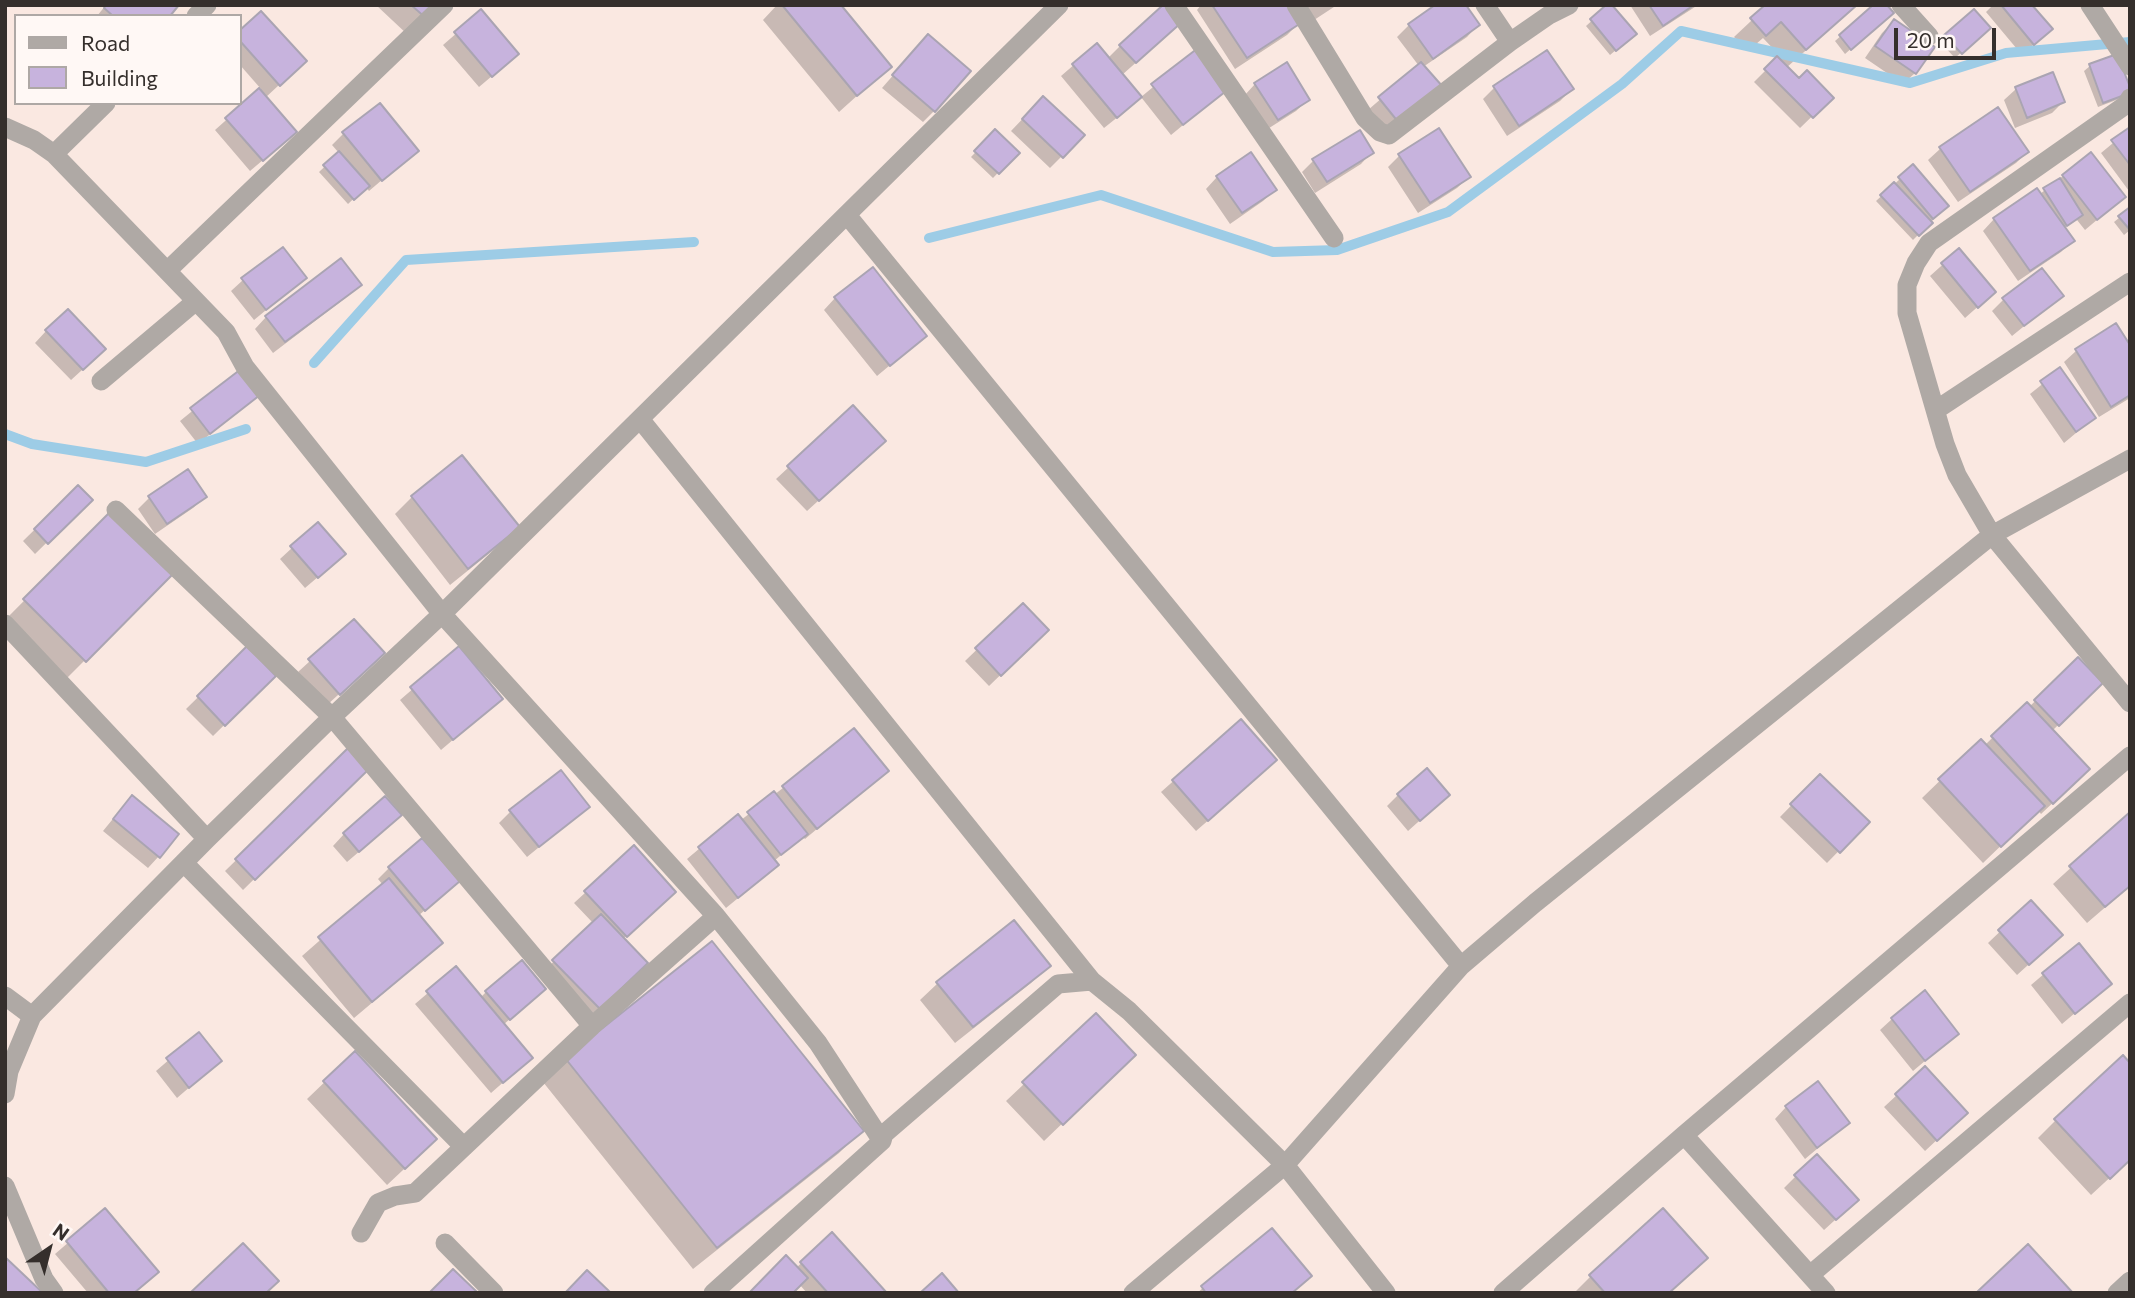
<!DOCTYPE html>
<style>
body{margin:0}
#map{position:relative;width:2135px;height:1298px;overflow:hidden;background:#fae8e1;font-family:Commissioner,sans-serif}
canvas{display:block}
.frame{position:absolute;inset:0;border:7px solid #352f2c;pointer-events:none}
.legend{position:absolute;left:14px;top:14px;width:228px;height:91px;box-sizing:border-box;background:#fff8f5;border:2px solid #aea8a5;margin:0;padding:9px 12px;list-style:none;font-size:21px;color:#352f2c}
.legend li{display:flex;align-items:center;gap:14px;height:35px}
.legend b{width:35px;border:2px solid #aea8a5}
.north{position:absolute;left:14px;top:1214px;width:70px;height:70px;-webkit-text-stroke:5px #fff8f5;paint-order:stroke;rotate:35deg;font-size:19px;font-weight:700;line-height:28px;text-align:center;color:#352f2c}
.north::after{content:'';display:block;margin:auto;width:24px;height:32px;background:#352f2c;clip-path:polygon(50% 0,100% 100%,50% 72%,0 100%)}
.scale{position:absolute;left:1894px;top:28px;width:102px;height:32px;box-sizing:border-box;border:4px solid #352f2c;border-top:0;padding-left:9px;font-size:21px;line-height:24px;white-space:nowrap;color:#352f2c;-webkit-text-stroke:5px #fff8f5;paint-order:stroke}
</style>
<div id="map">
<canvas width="2135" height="1298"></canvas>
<div class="frame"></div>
<ul class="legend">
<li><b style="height:9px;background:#afa9a5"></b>Road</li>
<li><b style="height:19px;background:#c7b3dd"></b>Building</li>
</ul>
<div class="north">N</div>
<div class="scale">20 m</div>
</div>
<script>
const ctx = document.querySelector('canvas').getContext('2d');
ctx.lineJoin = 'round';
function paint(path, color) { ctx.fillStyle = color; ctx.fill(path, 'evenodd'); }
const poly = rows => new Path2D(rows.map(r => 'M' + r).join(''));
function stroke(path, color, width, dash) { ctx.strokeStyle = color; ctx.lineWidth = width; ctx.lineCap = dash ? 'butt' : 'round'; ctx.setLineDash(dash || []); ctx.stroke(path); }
paint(poly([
 [106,5,168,16,97,16],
 [376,5,437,5,408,35],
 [777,5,838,5,889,67,839,112,763,20],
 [1201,5,1287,5,1299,23,1287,35,1235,69,1197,10],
 [1301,5,1337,5,1311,22],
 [1438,5,1478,25,1467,37,1423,67,1440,87,1387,133,1368,110,1419,66,1397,37,1409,25],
 [1609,5,1629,39,1610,55,1586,26],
 [1630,5,1698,5,1650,36],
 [1768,5,1857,5,1786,68,1799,81,1831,98,1800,128,1754,82,1780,56,1763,38,1748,51,1734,37],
 [1876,5,1886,18,1845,54,1835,41],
 [1993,5,2030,5,2039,40,2022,55,1986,12],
 [481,12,505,65,479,87,443,45],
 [261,13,293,72,265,98,283,143,250,171,215,130,261,89,240,65,240,33],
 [1894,21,1915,73,1903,84,1865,58,1882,33],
 [1988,28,1955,58,1940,42,1946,37],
 [1168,34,1122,75,1129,108,1104,128,1061,76,1097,45,1108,58,1120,46],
 [917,48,934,111,923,122,882,88],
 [1198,50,1228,88,1171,135,1141,97],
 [1547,53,1572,89,1560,101,1507,136,1483,99,1494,88],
 [2090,66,2124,97,2098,107,2084,71],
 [2052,74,2063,102,2052,113,2015,128,2004,100,2016,89],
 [1255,84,1308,100,1296,111,1266,130,1244,96],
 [1032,109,1083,135,1050,168,1011,131],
 [1997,110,2027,152,2016,163,1958,202,1928,160,1940,149],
 [2130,129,2130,190,2129,191,2101,153],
 [995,132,1017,153,993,178,971,157],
 [343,134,416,151,369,191,366,187,348,204,319,172,339,153,332,145],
 [1372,152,1361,164,1315,193,1302,172,1313,161],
 [1399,156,1469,177,1457,188,1418,213,1388,167],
 [1913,167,1942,211,1913,240,1876,201],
 [2063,176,2124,197,2085,230,2077,220,2064,228,2072,240,2061,252,2018,281,1983,231,1994,219,2040,194],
 [1217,177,1275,189,1263,201,1230,224,1206,189],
 [2130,209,2130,230,2124,235,2114,222],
 [1959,250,1982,303,1965,318,1930,276],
 [341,261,359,285,348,296,273,353,255,329,266,317],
 [305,278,254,320,231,291,243,280],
 [2061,296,2012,336,1992,311,2004,299],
 [835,298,925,336,877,376,824,310],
 [2116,326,2130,348,2130,398,2099,417,2064,362,2076,351],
 [46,331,92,361,71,380,35,343],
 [2060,370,2094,418,2064,443,2030,394],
 [240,372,258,395,198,444,180,421],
 [853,408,872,452,807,511,776,479],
 [78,487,90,500,35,554,23,541],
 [150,497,205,497,193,508,155,534,138,509],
 [412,497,518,527,501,544,450,585,395,514],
 [111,513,171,574,67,678,7,618],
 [318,524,332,565,305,588,280,559],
 [1023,605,1047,630,989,686,965,661],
 [247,649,274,676,213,736,186,709],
 [459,649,501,699,441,750,400,700],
 [2078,660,2101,683,2052,731,2076,781,2041,814,2038,810,1983,863,1922,798,1981,741,1985,745,2027,704,2029,707],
 [310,661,371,665,327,705,298,672],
 [1241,721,1264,772,1196,831,1161,792],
 [348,751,366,769,243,890,225,871],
 [886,771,805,839,803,837,774,861,777,865,765,876,726,908,687,859,738,816,741,820,783,788],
 [1820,776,1867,822,1827,863,1780,817],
 [1398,795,1436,806,1408,831,1387,806],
 [588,807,527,857,499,823,511,811],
 [121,809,159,856,148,868,103,831],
 [2130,814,2130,886,2087,923,2053,884],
 [388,827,347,862,333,846,344,834],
 [389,868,446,892,418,916,440,943,423,960,354,1018,302,956,383,885,378,879],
 [586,892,662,903,623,939,646,963,587,1019,542,973,593,923,574,903],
 [2031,902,2049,946,2017,975,1988,943],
 [2078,945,2109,984,2062,1024,2031,985],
 [1048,966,1031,983,955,1043,920,1000,938,983],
 [456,969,480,998,486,992,532,1000,503,1025,531,1058,491,1093,415,1004],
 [1892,1019,1957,1034,1913,1071,1880,1030],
 [199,1034,220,1061,177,1098,156,1071],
 [355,1053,418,1156,387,1185,307,1099],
 [566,1060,862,1130,839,1153,693,1269,543,1082],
 [1925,1069,1954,1124,1925,1151,1884,1107],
 [1116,1072,1044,1141,1006,1101,1024,1084],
 [1786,1107,1848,1123,1805,1159,1775,1119],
 [2056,1120,2130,1159,2091,1195,2038,1138],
 [1796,1176,1845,1211,1824,1230,1784,1188],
 [105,1211,134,1293,88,1293,55,1254],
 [1663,1211,1668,1293,1574,1293,1590,1277],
 [1271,1231,1310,1276,1293,1293,1197,1293],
 [832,1235,885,1293,807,1293,799,1284,796,1268]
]), '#0003');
stroke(poly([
 [929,238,1101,195,1273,252,1337,250,1448,212,1622,84,1681,31,1910,83,2006,53,2130,42],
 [314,363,406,260,694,242],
 [5,434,32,444,146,462,246,429]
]), '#9dcce6', 10);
const building = poly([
 [106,5,179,5,170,16,113,16,104,8,106,5],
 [411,5,440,5,427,19,411,5],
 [782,5,841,5,892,67,857,96,782,5],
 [1163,5,1166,5,1182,22,1136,63,1119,45,1163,5],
 [1212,5,1289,5,1301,23,1247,58,1212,5],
 [1435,5,1466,5,1480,25,1433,59,1408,24,1435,5],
 [1606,5,1612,5,1637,34,1616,51,1590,19,1606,5],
 [1649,5,1694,5,1663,26,1649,5],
 [1765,5,1857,5,1806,50,1781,22,1766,36,1750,18,1765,5],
 [1873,5,1887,5,1894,13,1851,50,1839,35,1873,5],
 [2001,5,2032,5,2053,29,2034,45,2001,5],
 [481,9,519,54,492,77,454,32,481,9],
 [1974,9,1991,28,1962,54,1944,35,1974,9],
 [261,11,307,61,280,86,240,41,240,30,261,11],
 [1894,19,1935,47,1916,74,1875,46,1894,19],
 [928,34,971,71,935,112,892,75,928,34],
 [1097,43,1142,97,1117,118,1072,64,1097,43],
 [1198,48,1230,88,1183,125,1151,84,1198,48],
 [1547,50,1574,89,1519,126,1493,86,1547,50],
 [2117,54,2130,87,2130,93,2103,103,2089,64,2117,54],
 [1777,56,1799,78,1807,70,1834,98,1813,118,1764,69,1777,56],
 [1287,62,1310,100,1278,120,1254,83,1287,62],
 [1421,62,1443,87,1399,123,1378,97,1421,62],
 [2053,72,2065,102,2027,118,2015,87,2053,72],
 [259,88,297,132,263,161,225,118,259,88],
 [1043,96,1085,135,1063,158,1022,119,1043,96],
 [380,103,419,151,382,181,342,132,380,103],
 [1998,107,2029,152,1970,192,1939,147,1998,107],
 [2130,127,2130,165,2111,140,2130,127],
 [1439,128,1471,177,1430,203,1398,154,1439,128],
 [995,129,1020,153,999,174,974,151,995,129],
 [1360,130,1374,153,1327,182,1312,159,1360,130],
 [339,151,370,186,354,200,323,165,339,151],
 [1251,152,1277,190,1242,213,1216,176,1251,152],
 [2091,152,2126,197,2097,220,2062,175,2091,152],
 [1913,164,1949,206,1933,219,1898,177,1913,164],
 [2060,178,2083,215,2067,226,2043,188,2060,178],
 [1894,182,1933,223,1919,236,1880,195,1894,182],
 [2037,188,2075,241,2030,271,1993,218,2037,188],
 [2130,207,2130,230,2118,216,2130,207],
 [283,247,307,278,266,310,241,278,283,247],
 [1959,248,1996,292,1978,308,1941,263,1959,248],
 [341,258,362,285,285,342,265,316,341,258],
 [873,267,927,336,890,366,834,297,873,267],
 [2042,268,2064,296,2024,326,2002,298,2042,268],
 [68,309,106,349,83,370,45,330,68,309],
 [2116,323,2130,345,2130,395,2111,407,2075,349,2116,323],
 [2060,367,2096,418,2076,432,2040,381,2060,367],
 [241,369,260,395,210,434,190,408,241,369],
 [853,405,886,441,819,501,787,466,853,405],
 [462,455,520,527,468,569,411,496,462,455],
 [188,469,207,497,167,524,148,496,188,469],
 [78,485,93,500,48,544,34,529,78,485],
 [111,511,173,574,86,662,23,599,111,511],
 [318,522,346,554,318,578,290,546,318,522],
 [1023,603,1049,630,1001,676,975,648,1023,603],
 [354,619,385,653,340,695,308,659,354,619],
 [247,646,276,676,225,726,197,696,247,646],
 [459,646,503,699,453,740,410,687,459,646],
 [2078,657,2103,683,2059,726,2034,700,2078,657],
 [2027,702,2090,769,2053,804,1991,736,2027,702],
 [1241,719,1277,760,1208,821,1172,780,1241,719],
 [854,728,889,771,817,829,782,786,854,728],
 [1981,739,2045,806,2001,847,1938,779,1981,739],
 [348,748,368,770,255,880,235,859,348,748],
 [1427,768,1450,795,1420,821,1397,794,1427,768],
 [561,770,590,807,539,847,509,810,561,770],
 [1820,774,1870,822,1840,853,1790,804,1820,774],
 [774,791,808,834,781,855,747,812,774,791],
 [132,795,179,834,160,858,113,819,132,795],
 [385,796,402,815,359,852,343,833,385,796],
 [2130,812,2130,886,2105,907,2069,866,2130,812],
 [738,814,779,865,738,898,698,847,738,814],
 [422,838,460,881,425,911,388,867,422,838],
 [634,845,676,892,627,937,584,891,634,845],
 [389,878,443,943,372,1002,318,937,389,878],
 [2031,900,2063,935,2029,965,1998,930,2031,900],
 [601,914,648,963,600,1009,552,960,601,914],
 [1014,920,1051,966,973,1027,936,982,1014,920],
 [712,941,864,1131,717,1248,565,1058,712,941],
 [2079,943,2112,984,2075,1014,2042,973,2079,943],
 [522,960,546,989,510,1020,485,991,522,960],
 [456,966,533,1058,503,1083,426,991,456,966],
 [1925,990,1959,1034,1925,1061,1891,1018,1925,990],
 [1096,1013,1136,1055,1063,1125,1022,1082,1096,1013],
 [199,1032,222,1061,189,1088,166,1058,199,1032],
 [355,1051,437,1139,405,1169,323,1081,355,1051],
 [2123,1055,2130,1063,2130,1160,2110,1179,2054,1119,2123,1055],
 [1925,1066,1968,1113,1937,1141,1895,1094,1925,1066],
 [1818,1081,1850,1123,1817,1148,1785,1106,1818,1081],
 [1817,1154,1859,1200,1836,1220,1794,1175,1817,1154],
 [105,1208,159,1272,134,1293,109,1293,66,1241,105,1208],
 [1663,1208,1708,1258,1669,1293,1605,1293,1589,1275,1663,1208],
 [1272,1228,1312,1276,1292,1293,1206,1293,1201,1286,1272,1228],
 [832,1232,887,1293,828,1293,800,1262,832,1232],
 [243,1243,279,1281,266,1293,190,1293,243,1243],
 [2028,1244,2073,1293,1978,1293,1977,1292,2028,1244],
 [786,1255,808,1278,793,1293,749,1293,786,1255],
 [5,1257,43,1293,5,1293,5,1257],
 [453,1269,478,1293,429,1293,453,1269],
 [587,1270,611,1293,565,1293,587,1270],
 [942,1273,959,1293,920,1293,942,1273]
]);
paint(building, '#c7b3dd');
stroke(building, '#aaa4b2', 2);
stroke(poly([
 [1174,5,1334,238],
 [1296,5,1365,118,1380,132,1389,135,1510,42,1549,15,1569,5],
 [1485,5,1510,42],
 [1901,5,1929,36],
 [2090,5,2130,66],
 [196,16,207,5],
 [2130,98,2127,104,1929,243,1916,263,1907,285,1907,313,1945,444,1957,475,1992,535,2130,703],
 [5,127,34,140,54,154,226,332,245,367,442,614,716,916,818,1043,882,1141,884,1134,1058,984,1092,981,1129,1011,1285,1165,1386,1293],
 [54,154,106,103],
 [847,215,1461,966],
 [167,271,444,5],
 [101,381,196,301],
 [1936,410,2130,282],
 [640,419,1092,981],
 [116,510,332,717,592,1026],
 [5,624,207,839],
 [184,863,464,1147],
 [5,996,32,1016],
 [5,1094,9,1071,32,1016,207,839,332,717,442,614,1059,5],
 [1684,1135,1826,1293],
 [5,1186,44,1279,54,1293],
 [361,1233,378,1203,395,1196,415,1193,592,1026,716,916],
 [445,1243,494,1293],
 [1810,1275,2130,1003],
 [713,1293,882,1141],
 [1133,1293,1285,1165,1461,966,1535,903,1992,535,2130,459],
 [1503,1293,1684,1135,2130,756],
 [2117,1293,2130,1281]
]), '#afa9a5', 19);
</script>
